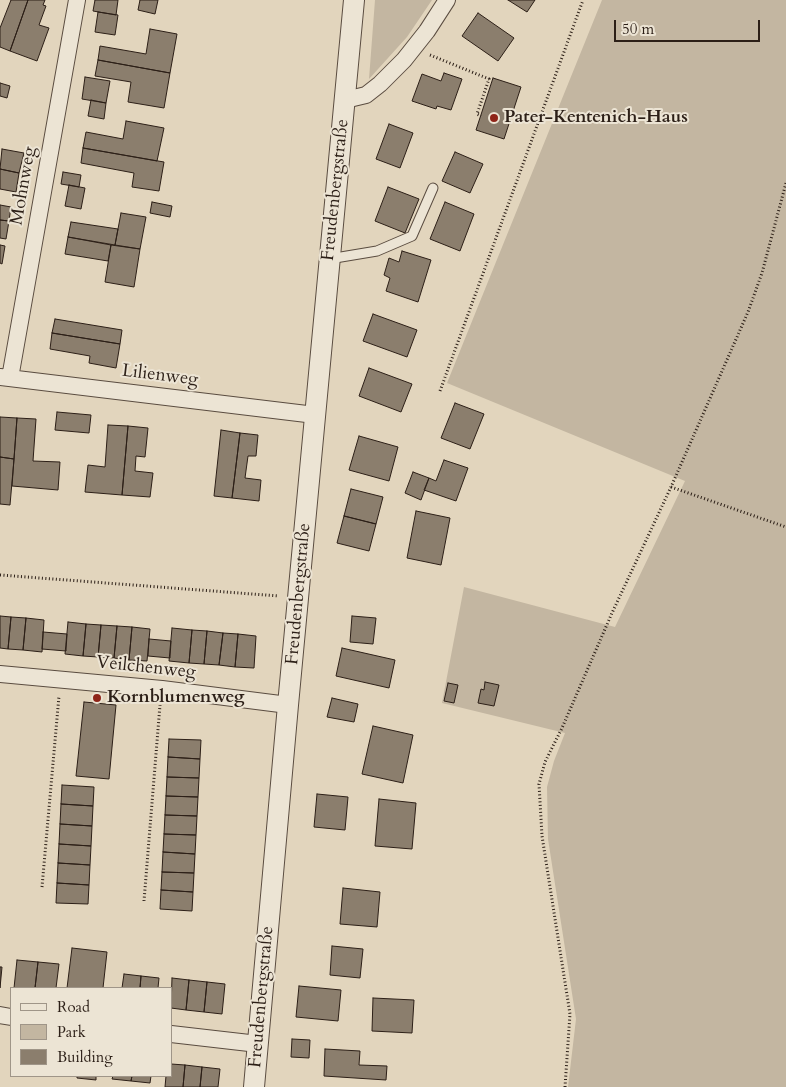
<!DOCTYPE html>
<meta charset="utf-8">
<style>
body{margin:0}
#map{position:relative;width:786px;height:1087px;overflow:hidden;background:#e2d5bd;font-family:Cardo,serif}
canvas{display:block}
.legend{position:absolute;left:10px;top:987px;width:162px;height:90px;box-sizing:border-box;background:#ece4d4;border:1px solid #9f9588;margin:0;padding:6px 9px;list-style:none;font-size:15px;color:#2c1f17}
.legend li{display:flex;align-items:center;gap:10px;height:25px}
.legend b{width:25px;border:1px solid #9f9588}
.scale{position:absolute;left:614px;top:20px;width:146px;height:22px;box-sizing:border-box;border:2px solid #2c1f17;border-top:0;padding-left:6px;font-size:15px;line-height:18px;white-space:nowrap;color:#2c1f17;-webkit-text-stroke:4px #ece4d4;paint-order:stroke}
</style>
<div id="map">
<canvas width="786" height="1087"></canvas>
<ul class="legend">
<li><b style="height:6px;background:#ece4d4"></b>Road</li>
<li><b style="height:14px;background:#c3b6a1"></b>Park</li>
<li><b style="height:14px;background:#8b7e6d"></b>Building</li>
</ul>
<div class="scale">50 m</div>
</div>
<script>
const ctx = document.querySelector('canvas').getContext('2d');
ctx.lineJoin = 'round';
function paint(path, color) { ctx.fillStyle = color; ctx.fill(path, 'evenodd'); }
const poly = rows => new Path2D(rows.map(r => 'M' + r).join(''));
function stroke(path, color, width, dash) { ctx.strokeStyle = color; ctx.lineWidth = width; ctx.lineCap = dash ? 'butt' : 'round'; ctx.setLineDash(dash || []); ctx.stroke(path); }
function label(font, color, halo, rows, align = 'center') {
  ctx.font = font + ' Cardo,serif'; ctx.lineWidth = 4; ctx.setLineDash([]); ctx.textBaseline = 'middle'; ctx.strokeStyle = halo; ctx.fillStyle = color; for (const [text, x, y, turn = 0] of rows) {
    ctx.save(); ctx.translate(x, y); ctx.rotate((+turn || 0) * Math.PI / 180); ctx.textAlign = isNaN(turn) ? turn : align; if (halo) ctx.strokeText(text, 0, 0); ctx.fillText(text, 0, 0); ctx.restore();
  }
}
paint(poly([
 [375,0,432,0,407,37,369,79],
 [602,0,786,0,786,1087,568,1087,576,1019,548,839,547,787,554,761,565,733,442,703,464,587,615,627,685,481,447,383]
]), '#c3b6a1');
const building = poly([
 [11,0,28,0,10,51,0,47,0,28,11,0],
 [28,0,45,0,43,5,46,6,39,25,49,28,37,61,10,51,28,0],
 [95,0,118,0,116,15,93,11,95,0],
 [140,0,158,0,155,14,138,10,140,0],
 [508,0,535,0,527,12,508,0],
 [98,12,118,15,115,35,95,32,98,12],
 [478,13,514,38,498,61,462,36,478,13],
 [150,29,177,34,170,73,98,60,100,46,146,54,150,29],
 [98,60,170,73,164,108,128,102,131,82,95,76,98,60],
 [444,73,462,79,451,110,437,106,436,109,412,101,422,74,441,81,444,73],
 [85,77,110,81,106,103,82,99,85,77],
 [493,78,521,87,504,139,476,130,493,78],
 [0,83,10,86,7,98,0,96,0,83],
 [91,100,106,103,104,119,88,116,91,100],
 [126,121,164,128,157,161,83,148,86,132,123,139,126,121],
 [389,124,413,133,400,168,376,159,389,124],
 [83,148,164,162,159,191,132,187,134,173,81,163,83,148],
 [2,149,24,153,19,173,0,169,2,149],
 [455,152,483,164,470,193,442,181,455,152],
 [0,169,19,173,16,192,0,189,0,169],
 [63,172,81,175,79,187,61,184,63,172],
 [69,185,85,188,81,209,65,206,69,185],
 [388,187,419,199,405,233,375,221,388,187],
 [152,202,172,206,170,217,150,213,152,202],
 [445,202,474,214,460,251,430,239,445,202],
 [0,205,11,207,9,221,0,220,0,205],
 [121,213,146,217,140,249,115,245,121,213],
 [0,220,9,221,6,239,0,238,0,220],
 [71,222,118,229,115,245,68,237,71,222],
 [68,237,111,245,108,261,65,254,68,237],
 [0,245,5,246,2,264,0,263,0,245],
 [111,245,140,249,134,287,105,282,111,245],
 [402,251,431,260,418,302,386,291,390,278,384,275,389,258,399,262,402,251],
 [373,314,417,330,407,357,363,341,373,314],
 [55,319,122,330,120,344,52,333,55,319],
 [52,333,120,344,116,368,89,363,90,356,50,349,52,333],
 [369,368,412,384,401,412,359,396,369,368],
 [455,403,484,414,470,449,441,438,455,403],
 [57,412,91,415,89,433,55,430,57,412],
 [0,417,17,418,14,459,0,457,0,417],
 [17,418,36,419,33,461,60,462,58,490,12,486,17,418],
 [108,425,128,426,122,495,85,492,88,465,105,467,108,425],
 [128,426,148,428,145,457,136,456,135,471,153,473,150,497,122,495,128,426],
 [221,430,240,433,232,498,214,496,221,430],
 [240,433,258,435,256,456,248,456,245,478,261,480,259,501,232,498,240,433],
 [359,436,398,447,389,481,349,470,359,436],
 [0,457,14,459,10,505,0,504,0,457],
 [444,460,468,468,456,501,424,490,429,478,436,481,444,460],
 [413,472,429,478,421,500,405,493,413,472],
 [351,489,383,497,376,524,344,516,351,489],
 [416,511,450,518,441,565,407,558,416,511],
 [344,516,376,524,369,551,337,543,344,516],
 [0,616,11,617,8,649,0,648,0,616],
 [352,616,376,618,373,644,350,642,352,616],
 [11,617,26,618,23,650,8,649,11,617],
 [26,618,44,620,42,652,23,650,26,618],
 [68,622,86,624,83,656,65,654,68,622],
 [86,624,101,625,98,657,83,656,86,624],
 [101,625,117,626,114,658,98,657,101,625],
 [117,626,132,627,129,660,114,658,117,626],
 [132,627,150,629,147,661,129,660,132,627],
 [172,628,192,630,189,663,169,661,172,628],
 [192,630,207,631,204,664,189,663,192,630],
 [207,631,223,633,219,665,204,664,207,631],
 [43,632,67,634,66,651,42,649,43,632],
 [223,633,238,634,235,667,219,665,223,633],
 [238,634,256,636,254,668,235,667,238,634],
 [149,639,171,641,170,658,148,656,149,639],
 [342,648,395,660,389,688,336,676,342,648],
 [485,682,499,685,494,706,478,703,481,689,484,690,485,682],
 [448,683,458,685,454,703,444,701,448,683],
 [332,698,358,704,354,722,327,717,332,698],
 [84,702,116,705,109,779,76,776,84,702],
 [373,726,413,735,403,783,362,774,373,726],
 [169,739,201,740,200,759,168,757,169,739],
 [168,757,200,759,199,778,167,777,168,757],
 [167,777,199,778,198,797,166,796,167,777],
 [62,785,94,787,93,806,61,804,62,785],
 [317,794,348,797,345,830,314,827,317,794],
 [166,796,198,797,197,816,165,815,166,796],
 [379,799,416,803,412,849,375,846,379,799],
 [61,804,93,806,92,826,60,824,61,804],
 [165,815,197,816,196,835,164,834,165,815],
 [60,824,92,826,91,846,59,844,60,824],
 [164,834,196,835,195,854,163,852,164,834],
 [59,844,91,846,90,865,58,863,59,844],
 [163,852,195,854,194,873,162,872,163,852],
 [58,863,90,865,89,885,57,883,58,863],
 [162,872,194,873,193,892,161,890,162,872],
 [57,883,89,885,88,904,56,903,57,883],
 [343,888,380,892,377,927,340,924,343,888],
 [161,890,193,892,192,911,160,909,161,890],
 [332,946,363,949,360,978,330,975,332,946],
 [72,948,107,952,103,988,67,988,72,948],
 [17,960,38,962,35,988,14,988,17,960],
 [38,962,59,964,56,988,35,988,38,962],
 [0,967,2,967,0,988,0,967],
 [124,974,141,976,140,988,122,988,124,974],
 [141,976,159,978,158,988,140,988,141,976],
 [172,978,189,980,186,1010,171,1008,172,978],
 [189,980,207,982,204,1012,186,1010,189,980],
 [207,982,225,984,222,1014,204,1012,207,982],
 [299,986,341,990,338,1021,296,1017,299,986],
 [373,998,414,1000,412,1033,372,1031,373,998],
 [292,1039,310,1040,309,1058,291,1057,292,1039],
 [325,1049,360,1051,359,1065,387,1066,386,1080,324,1076,325,1049],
 [171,1064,185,1065,183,1087,165,1087,166,1076,171,1076,171,1064],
 [185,1065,202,1067,200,1087,183,1087,185,1065],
 [202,1067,220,1069,218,1087,200,1087,202,1067],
 [77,1076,96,1076,96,1080,77,1078,77,1076],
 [113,1076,132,1076,131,1081,112,1079,113,1076],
 [132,1076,151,1076,150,1083,131,1081,132,1076]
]);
paint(building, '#8b7e6d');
stroke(building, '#2c1f17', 1);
const service = poly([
 [329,259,377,251,412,236,433,188]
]);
const minor = poly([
 [345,100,366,95,380,84,404,60,427,31,447,0],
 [0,377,315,415],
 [10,378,77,0],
 [0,674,162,689,288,705],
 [0,1015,11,1017],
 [171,1034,258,1044]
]);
const tertiary = poly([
 [254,1087,288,705,354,0]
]);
stroke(service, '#5a4c40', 11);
stroke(minor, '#5a4c40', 18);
stroke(tertiary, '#5a4c40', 22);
stroke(poly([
 [430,55,489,79,477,114,481,116],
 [440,391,583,0],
 [671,487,786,527],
 [0,575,279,596],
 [42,887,59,696],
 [144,901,160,705],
 [565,1087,570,1014,542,836,539,784,545,762,562,728,612,613,671,487,748,312,762,273,786,183]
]), '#2c1f17', 3, [1, 2.5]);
stroke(service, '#ece4d4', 9);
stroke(minor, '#ece4d4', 16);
stroke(tertiary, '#ece4d4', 20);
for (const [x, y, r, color] of [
 [494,118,5,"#8f2418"],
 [97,698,5,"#8f2418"]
]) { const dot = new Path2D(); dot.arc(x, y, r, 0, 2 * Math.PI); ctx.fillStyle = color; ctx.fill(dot); stroke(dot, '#ece4d4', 2); }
label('bold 18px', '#2c1f17', '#ece4d4', [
 ["Pater-Kentenich-Haus",504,118],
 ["Kornblumenweg",107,698]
], 'left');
label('18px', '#2c1f17', '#ece4d4', [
 ["Mohnweg",24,186,-80],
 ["Freudenbergstraße",336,190,-84],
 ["Lilienweg",160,376,7],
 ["Freudenbergstraße",299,594,-85],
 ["Veilchenweg",146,668,6],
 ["Freudenbergstraße",262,997,-85]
]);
</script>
